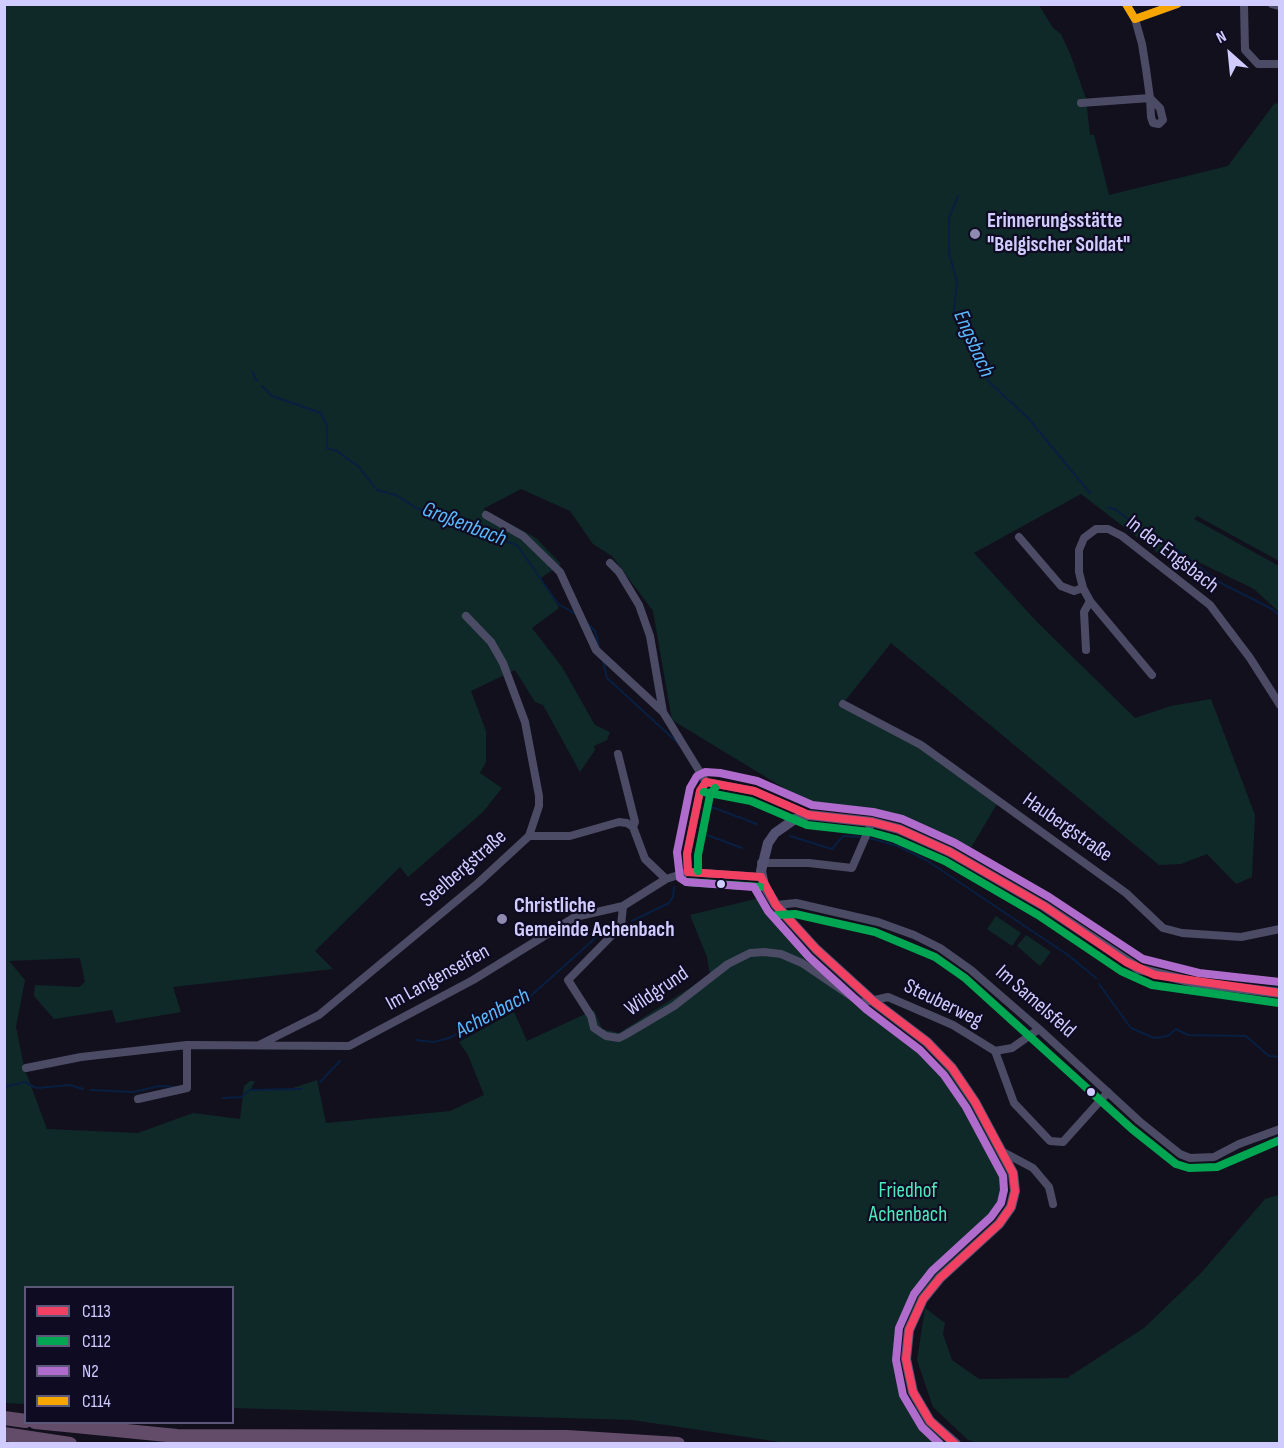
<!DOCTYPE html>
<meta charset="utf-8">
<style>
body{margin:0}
#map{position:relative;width:1284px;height:1448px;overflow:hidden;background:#12101d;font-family:"Sofia Sans Condensed",sans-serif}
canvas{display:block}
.frame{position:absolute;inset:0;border:6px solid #d0ccff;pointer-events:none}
.legend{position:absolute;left:24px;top:1286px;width:210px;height:138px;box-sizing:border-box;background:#0e0b22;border:2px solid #5c587a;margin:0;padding:8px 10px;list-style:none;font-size:18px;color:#d0ccff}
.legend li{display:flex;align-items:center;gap:12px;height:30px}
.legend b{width:30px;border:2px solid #5c587a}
.north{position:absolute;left:1200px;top:24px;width:60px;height:60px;-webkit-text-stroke:4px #0e0b22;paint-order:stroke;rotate:333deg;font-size:16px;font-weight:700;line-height:24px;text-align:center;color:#d0ccff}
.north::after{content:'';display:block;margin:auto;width:21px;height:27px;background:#d0ccff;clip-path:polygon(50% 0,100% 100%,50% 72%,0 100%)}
</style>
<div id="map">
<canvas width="1284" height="1448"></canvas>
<div class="frame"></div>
<ul class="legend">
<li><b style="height:8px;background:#f24062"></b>C113</li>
<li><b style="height:8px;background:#00a651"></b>C112</li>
<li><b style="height:8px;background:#b06ccc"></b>N2</li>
<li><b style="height:8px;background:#f7a600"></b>C114</li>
</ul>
<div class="north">N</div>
</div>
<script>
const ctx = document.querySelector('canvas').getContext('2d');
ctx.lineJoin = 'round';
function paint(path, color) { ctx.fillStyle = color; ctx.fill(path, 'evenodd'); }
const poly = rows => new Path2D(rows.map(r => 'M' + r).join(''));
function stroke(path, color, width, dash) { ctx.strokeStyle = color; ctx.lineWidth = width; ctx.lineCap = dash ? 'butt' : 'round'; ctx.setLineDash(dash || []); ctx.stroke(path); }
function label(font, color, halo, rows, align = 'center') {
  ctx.font = font + ' "Sofia Sans Condensed",sans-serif'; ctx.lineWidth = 4.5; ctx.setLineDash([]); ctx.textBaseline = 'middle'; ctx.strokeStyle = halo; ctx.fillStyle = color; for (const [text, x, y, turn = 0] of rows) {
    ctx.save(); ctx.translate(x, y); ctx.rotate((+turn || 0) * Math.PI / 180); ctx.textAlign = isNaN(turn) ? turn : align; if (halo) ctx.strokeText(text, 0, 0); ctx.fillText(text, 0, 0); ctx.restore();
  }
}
paint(poly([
 [5,5,1039,5,1053,28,1061,34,1071,56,1086,99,1090,135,1094,135,1109,195,1228,166,1274,104,1279,103,1279,561,1197,516,1194,519,1279,566,1279,612,1254,589,1194,560,1167,560,1081,494,974,553,1037,622,1135,718,1171,706,1211,699,1255,815,1252,877,1236,884,1207,854,1181,864,1159,865,891,643,845,701,928,748,997,804,969,851,900,815,807,802,672,720,653,611,612,556,593,544,570,511,521,489,483,509,536,538,561,564,541,578,559,608,532,628,562,667,595,725,610,732,607,740,594,746,595,750,580,772,543,705,535,702,515,670,471,691,486,731,486,762,480,773,502,788,483,812,408,877,400,867,315,951,333,969,173,987,181,1012,116,1023,112,1010,54,1019,34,996,35,985,79,987,85,982,80,958,9,961,25,980,16,1027,24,1067,47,1129,138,1133,193,1113,240,1119,244,1086,250,1081,255,1081,251,1089,290,1089,317,1080,326,1123,450,1111,484,1095,468,1055,459,1042,514,1012,527,1041,594,1010,602,1029,619,1033,710,975,707,957,690,915,759,898,821,967,954,1075,1009,1175,999,1209,988,1224,933,1279,901,1328,897,1357,907,1397,946,1443,787,1443,632,1420,233,1408,232,1288,26,1288,25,1404,5,1403],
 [996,916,1021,933,1012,946,987,929],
 [1026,935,1051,952,1040,966,1017,946],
 [1279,1195,1279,1443,978,1443,968,1440,933,1407,917,1360,925,1308,945,1323,943,1334,952,1360,979,1379,1067,1378,1144,1328,1202,1272,1265,1199]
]), '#0f2928');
stroke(poly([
 [958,196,949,218,949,253,957,282,954,310,966,331,973,353,985,368,988,381,1028,418,1090,493],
 [252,372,257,381],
 [262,386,272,396,321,413,327,426,327,448,337,451,359,467,377,490,396,495,416,508,453,520,462,527,517,545,558,604,576,614],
 [1108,508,1115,509,1151,537,1181,552,1217,581,1272,609,1280,616],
 [587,623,595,631,600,650],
 [603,661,607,678,678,743],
 [697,773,701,785],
 [703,790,709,806,757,824],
 [707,835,742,848],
 [790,836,832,849,843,836,863,837],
 [869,838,898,846,926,860,1068,955,1096,978],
 [632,921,669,903,673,897,674,887],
 [1099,984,1131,1028,1154,1038,1168,1036,1176,1029,1188,1035,1246,1036,1269,1056,1280,1057],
 [416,1040,433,1042,449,1038,472,1026,479,1017,525,1001,601,933],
 [320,1082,340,1061],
 [4,1087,25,1082,36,1088,70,1085,83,1089],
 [90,1090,133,1092,160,1086,176,1087],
 [223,1098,241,1097,250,1090,302,1089]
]), '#081f42', 2);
stroke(poly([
 [1244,4,1245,50,1258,64,1280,64],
 [1272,4,1280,6],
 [1135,19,1178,4],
 [1081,103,1150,98,1160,108,1163,120,1159,124,1153,123,1151,117,1150,98,1146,69,1142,44,1135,19,1126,4],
 [486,515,523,536,560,572,596,650,663,712,706,782],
 [1019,537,1061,586,1074,591,1083,588],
 [610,563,619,572,639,605,650,636,663,712],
 [1086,650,1084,612,1090,601],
 [1152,675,1090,601,1083,588,1079,572,1079,550,1084,538,1096,529,1108,529,1122,536,1210,605,1250,658,1280,705],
 [843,704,921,745,1126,893,1163,928,1182,933,1241,937,1280,929],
 [618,754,635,822,633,827],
 [706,782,754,791,809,815],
 [529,836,570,836,619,822,627,823,633,827,645,859,666,879],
 [761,863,809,863,852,868,872,822],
 [688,872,687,854,700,791,706,782],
 [776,905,796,903,878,922,914,935,940,948,971,970,1039,1029,1139,1121,1180,1154,1190,1158,1214,1157,1239,1144,1280,1129],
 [623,906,621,926,568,980,591,1016,594,1028,606,1036,619,1038,625,1035,674,1006,728,964,750,953,764,952,781,954,802,963,861,1003,888,997,953,1025,995,1051,1012,1048,1039,1029],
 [259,1045,319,1015,478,883,529,836,539,806,539,796,525,722,503,663,491,642,466,616],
 [995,1051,1014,1103,1050,1141,1063,1142,1108,1092],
 [26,1068,81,1057,187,1045,349,1046,473,980,575,917,623,906,666,879,688,872,761,877],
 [138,1099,187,1088,187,1045],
 [1003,1152,1033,1168,1049,1187,1053,1204]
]), '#4b4b66', 8);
stroke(poly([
 [956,1444,930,1421,913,1392,906,1359,909,1330,923,1299,940,1278,999,1224,1011,1207,1015,1191,1013,1173,975,1102,952,1068,927,1042,873,1001,816,949,776,905,764,885,761,871,768,843,775,833,795,819,809,815,872,822,899,829,950,852,1044,906,1139,969,1197,983,1280,993]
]), '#525171', 10);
stroke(poly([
 [4,1418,26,1421],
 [35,1422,177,1436,567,1437,678,1444],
 [4,1434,70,1444]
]), '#634c69', 14);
stroke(poly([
 [706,782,754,791,809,815,872,822,899,829,950,852,1044,906,1126,962,1155,975,1280,993],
 [688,872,687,854,700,791,706,782],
 [688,872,761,877],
 [761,877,776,905,816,949,873,1001,927,1042,952,1068,975,1102,1013,1173,1015,1191,1011,1207,999,1224,940,1278,923,1299,909,1330,906,1359,913,1392,930,1421,955,1444]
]), '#f24062', 8);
stroke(poly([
 [704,792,751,801,807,825,870,832,895,839,945,861,1038,915,1121,971,1152,985,1279,1003],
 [698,871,698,855,710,795,715,788],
 [687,882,760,887],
 [777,915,795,914,875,932,935,957,965,978,1132,1129,1176,1164,1189,1168,1217,1167,1280,1140]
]), '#00a651', 8);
stroke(poly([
 [940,1444,922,1427,903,1395,896,1360,899,1328,914,1294,932,1271,991,1217,1001,1203,1004,1190,1003,1176,966,1107,944,1075,920,1050,866,1009,809,957,768,911,754,887,686,882,680,878,677,852,690,788,697,776,705,772,720,773,757,781,812,805,873,812,902,819,955,843,1049,897,1143,959,1199,973,1280,982]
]), '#b06ccc', 8);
stroke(poly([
 [1126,4,1135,19,1177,4]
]), '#f7a600', 8);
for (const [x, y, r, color] of [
 [975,234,6,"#8e8ab0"],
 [721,884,5,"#d0ccff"],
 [502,919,6,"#8e8ab0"],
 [1091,1092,5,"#d0ccff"]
]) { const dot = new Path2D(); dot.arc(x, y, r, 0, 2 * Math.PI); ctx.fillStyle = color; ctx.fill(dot); stroke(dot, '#0e0b22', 2); }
label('bold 21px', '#d0ccff', '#0e0b22', [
 ["Erinnerungsstätte",987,222],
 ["\"Belgischer Soldat\"",987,246],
 ["Christliche",514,907],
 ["Gemeinde Achenbach",514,931]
], 'left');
label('21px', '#d0ccff', '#0e0b22', [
 ["In der Engsbach",1172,555,38],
 ["Haubergstraße",1067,828,35],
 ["Seelbergstraße",464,869,-41],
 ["Im Langenseifen",438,978,-29],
 ["Wildgrund",657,992,-34],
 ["Im Samelsfeld",1035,1002,41],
 ["Steuberweg",943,1004,26]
]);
label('21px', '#4eeabc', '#0e0b22', [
 ["Friedhof",908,1192],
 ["Achenbach",908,1216]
]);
label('italic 22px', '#5abaff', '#0e0b22', [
 ["Engsbach",973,344,66],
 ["Großenbach",464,525,21],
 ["Achenbach",493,1014,-28]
]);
</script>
